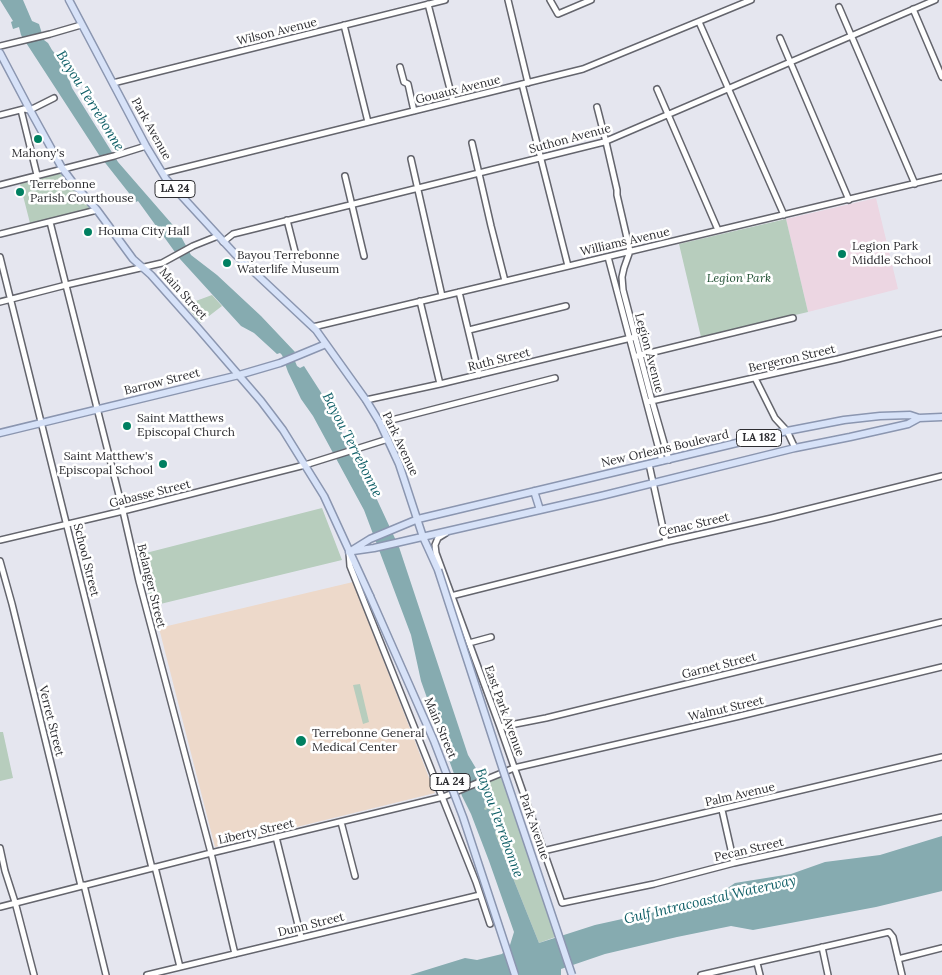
<!DOCTYPE html>
<style>
body{margin:0}
canvas{display:block;background:#e5e6ef}
</style>
<canvas width="942" height="975"></canvas>
<script>
const ctx = document.querySelector('canvas').getContext('2d');
ctx.lineJoin = 'round';
function paint(path, color) { ctx.fillStyle = color; ctx.fill(path, 'evenodd'); }
const poly = rows => new Path2D(rows.map(r => 'M' + r).join(''));
function stroke(path, color, width, dash) { ctx.strokeStyle = color; ctx.lineWidth = width; ctx.lineCap = dash ? 'butt' : 'round'; ctx.setLineDash(dash || []); ctx.stroke(path); }
function label(font, color, halo, rows, align = 'center') {
  ctx.font = font + ' Lora,serif'; ctx.lineWidth = 5; ctx.setLineDash([]); ctx.textBaseline = 'middle'; ctx.strokeStyle = halo; ctx.fillStyle = color; for (const [text, x, y, turn = 0] of rows) {
    ctx.save(); ctx.translate(x, y); ctx.rotate((+turn || 0) * Math.PI / 180); ctx.textAlign = isNaN(turn) ? turn : align; if (halo) ctx.strokeText(text, 0, 0); ctx.fillText(text, 0, 0); ctx.restore();
  }
}
paint(poly([
 [876,198,898,289,808,312,786,219]
]), '#ecd6e2');
paint(poly([
 [353,582,435,793,215,847,159,628]
]), '#edd9ca');
paint(poly([
 [62,168,97,210,31,227,19,180],
 [786,219,808,312,701,337,679,244],
 [212,295,222,306,200,323,185,305],
 [322,508,342,560,152,606,138,555],
 [360,684,369,722,363,724,353,685],
 [0,732,3,732,13,778,0,781],
 [505,772,558,936,539,943,495,833,493,816,495,814,483,809,487,804,482,782]
]), '#b7cdbd');
paint(poly([
 [0,0,23,0,32,21,39,24,44,40,48,43,52,50,58,57,68,76,72,88,118,162,178,231,191,255,217,275,261,316,295,352,292,354,297,366,300,368,304,366,331,408,331,412,373,491,399,547,468,755,480,775,484,788,487,804,484,809,486,810,488,808,495,814,493,816,502,824,495,833,539,943,595,925,654,912,716,896,735,883,791,874,825,862,880,855,942,836,942,891,876,907,753,930,731,926,677,937,605,954,561,969,561,975,410,975,465,958,477,960,502,954,510,945,514,932,489,861,471,814,462,796,449,760,421,681,411,635,364,510,313,416,301,399,288,372,282,355,280,353,277,354,254,333,241,326,180,259,138,201,136,202,99,155,21,35,19,27,13,29,11,22,13,21]
]), '#86abb0');
const minor = poly([
 [508,0,528,83],
 [550,0,558,14,591,0],
 [428,4,453,101],
 [839,7,915,184],
 [913,9,942,77],
 [699,22,784,215],
 [344,25,368,122],
 [780,38,849,200],
 [0,46,50,34,81,25],
 [400,67,404,82,408,84,414,111],
 [113,83,445,0],
 [522,84,568,266],
 [657,89,718,230],
 [597,107,606,142,617,190,617,195,630,251,624,268,622,277,623,290,652,401,669,460],
 [21,110,37,175],
 [0,115,24,109,30,110,54,98],
 [472,143,491,226,505,281],
 [411,159,442,296],
 [163,173,583,69,751,0],
 [345,176,364,256],
 [0,185,114,156,146,146],
 [287,220,300,271],
 [50,222,123,511,139,581,211,853,235,954],
 [0,234,97,210],
 [223,242,233,234,604,142,935,0],
 [0,257,152,868],
 [608,257,662,461],
 [459,292,479,375],
 [420,301,440,384],
 [0,302,66,285,162,263,193,246,218,236],
 [313,327,942,177],
 [469,330,566,306],
 [637,356,793,318],
 [755,378,775,418,787,431,795,448],
 [366,400,440,384,635,337],
 [647,402,838,359,942,333],
 [380,423,555,378],
 [649,464,666,542],
 [446,533,438,538,435,545,436,553,500,727,562,903,654,884,734,863,942,817],
 [0,540,123,511,305,465,388,439],
 [349,552,350,566,476,882,490,924],
 [0,561,12,604,81,886],
 [451,596,666,542,772,518,942,476],
 [469,643,491,637],
 [500,727,546,718,942,622],
 [722,810,734,863],
 [341,822,355,876],
 [276,837,301,937],
 [0,848,5,871,15,902,34,975],
 [543,851,942,757],
 [155,867,180,967],
 [84,885,106,975],
 [0,907,211,853,443,797,514,768,740,716,942,667],
 [822,947,828,975],
 [898,959,942,948],
 [757,963,760,975],
 [147,975,480,895],
 [701,975,889,932,893,937,902,975]
]);
const major = poly([
 [69,0,146,146,166,179,235,254,316,330,366,400,380,423,399,464,423,537,438,570],
 [0,53,30,110,62,168,74,184,97,210,133,259,151,275,198,328,261,401,283,430,324,496,370,596],
 [0,433,239,375,280,363,326,344],
 [534,491,540,510],
 [353,551,374,548,601,496,795,448,850,437,908,424,919,418],
 [349,552,370,539,418,519,787,431,844,420,880,416,910,415,919,418,942,417]
]);
stroke(minor, '#64656d', 8);
stroke(major, '#8b96b0', 9);
stroke(minor, '#fff', 5);
stroke(major, '#d7e2f8', 6);
const majorBridge = poly([
 [438,570,503,770,572,975],
 [370,596,434,741,463,817,515,975]
]);
stroke(majorBridge, '#8b96b0', 9, []);
stroke(majorBridge, '#d7e2f8', 6);
for (const [x, y, r, color] of [
 [38,139,5,"#008061"],
 [20,192,5,"#008061"],
 [88,232,5,"#008061"],
 [842,254,5,"#008061"],
 [227,263,5,"#008061"],
 [127,426,5,"#008061"],
 [163,464,5,"#008061"],
 [301,741,6,"#008061"]
]) { const dot = new Path2D(); dot.arc(x, y, r, 0, 2 * Math.PI); ctx.fillStyle = color; ctx.fill(dot); stroke(dot, '#fff', 2); }
for (const [x, y, w] of [
 [175,189,40],
 [759,438,45],
 [450,782,40]
]) { const box = new Path2D(); box.roundRect(x - w / 2, y - 8.5, w, 17, 4); ctx.fillStyle = '#fff'; ctx.fill(box); stroke(box, '#2d2d31', 1); }
label('bold 11px', '#2d2d31', null, [
 ["LA 24",175,189],
 ["LA 182",759,438],
 ["LA 24",450,782]
]);
label('12px', '#2d2d31', '#fff', [
 ["Wilson Avenue",277,32,-14],
 ["Gouaux Avenue",458,90,-14],
 ["Park Avenue",151,129,61],
 ["Suthon Avenue",570,139,-15],
 ["Williams Avenue",625,242,-13],
 ["Main Street",183,294,48],
 ["Legion Avenue",649,353,75],
 ["Bergeron Street",792,359,-13],
 ["Ruth Street",499,360,-14],
 ["Barrow Street",162,382,-14],
 ["Park Avenue",400,444,65],
 ["New Orleans Boulevard",665,449,-13],
 ["Gabasse Street",150,494,-14],
 ["Cenac Street",694,525,-13],
 ["School Street",86,560,76],
 ["Belanger Street",151,586,76],
 ["Garnet Street",719,666,-14],
 ["Walnut Street",726,709,-13],
 ["East Park Avenue",504,711,70],
 ["Verret Street",51,721,76],
 ["Main Street",440,728,67],
 ["Palm Avenue",740,795,-13],
 ["Park Avenue",534,827,71],
 ["Liberty Street",256,832,-13],
 ["Pecan Street",749,850,-13],
 ["Dunn Street",311,925,-14]
]);
label('12px', '#2d2d31', '#fff', [
 ["Mahony's",38,154,"center"],
 ["Terrebonne",30,185],
 ["Parish Courthouse",30,199],
 ["Houma City Hall",98,232],
 ["Legion Park",852,247],
 ["Middle School",852,261],
 ["Bayou Terrebonne",237,256],
 ["Waterlife Museum",237,270],
 ["Saint Matthews",137,419],
 ["Episcopal Church",137,433],
 ["Saint Matthew's",153,457,"right"],
 ["Episcopal School",153,471,"right"],
 ["Terrebonne General",312,734],
 ["Medical Center",312,748]
], 'left');
label('italic 12px', '#225134', '#fff', [
 ["Legion Park",739,279]
]);
label('italic 14px', '#0f5f67', '#fff', [
 ["Bayou Terrebonne",90,101,58],
 ["Bayou Terrebonne",352,445,63],
 ["Bayou Terrebonne",499,823,70],
 ["Gulf Intracoastal Waterway",710,900,-13]
]);
</script>
